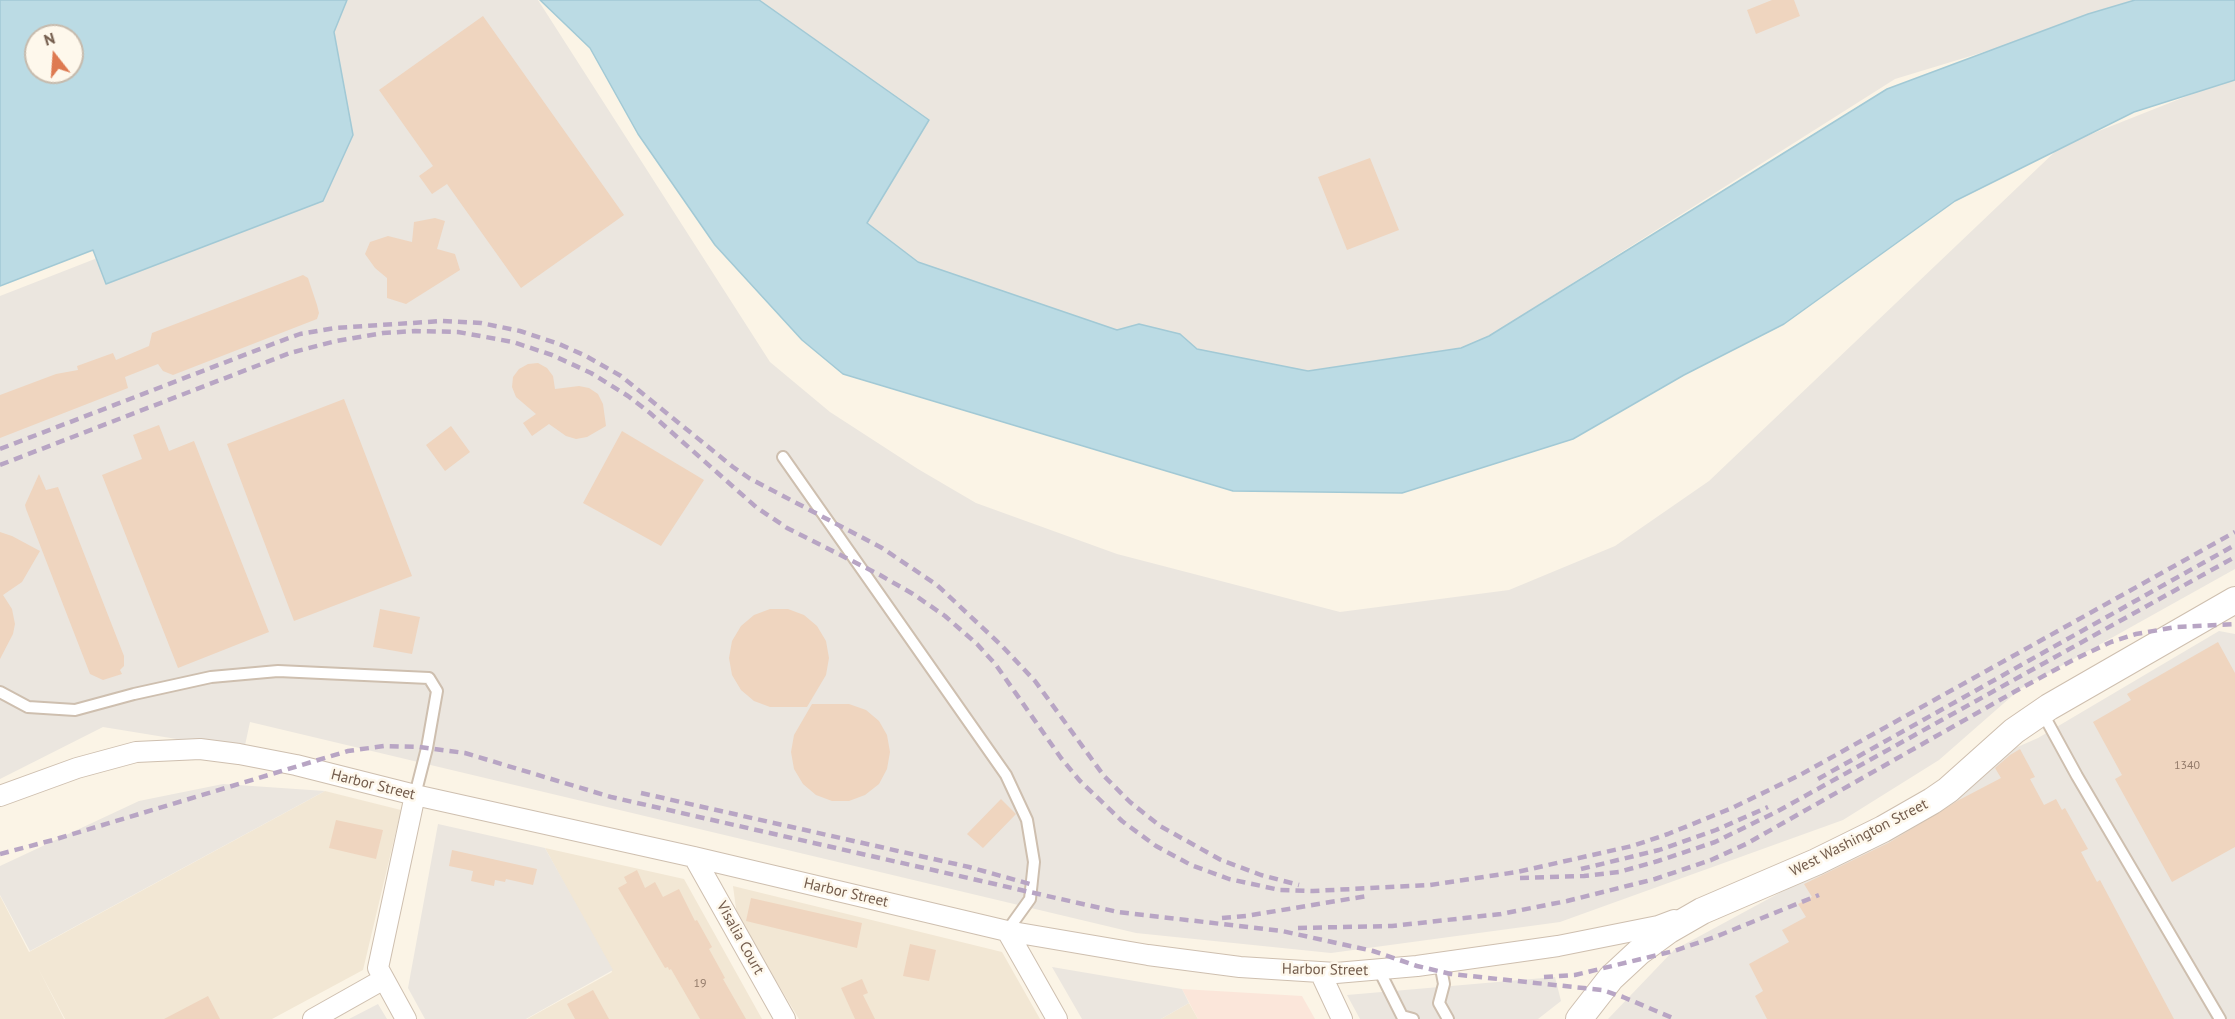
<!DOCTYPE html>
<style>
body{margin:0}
#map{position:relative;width:2235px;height:1019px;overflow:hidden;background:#fbf4e6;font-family:"PT Sans",sans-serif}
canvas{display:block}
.north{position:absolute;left:24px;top:24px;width:60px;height:60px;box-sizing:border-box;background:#fef8ec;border:2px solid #c6baac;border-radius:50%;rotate:343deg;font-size:16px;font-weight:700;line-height:24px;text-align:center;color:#735c4c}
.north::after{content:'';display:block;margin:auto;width:21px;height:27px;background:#de7a51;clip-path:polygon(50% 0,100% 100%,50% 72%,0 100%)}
</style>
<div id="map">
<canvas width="2235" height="1019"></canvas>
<div class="north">N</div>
</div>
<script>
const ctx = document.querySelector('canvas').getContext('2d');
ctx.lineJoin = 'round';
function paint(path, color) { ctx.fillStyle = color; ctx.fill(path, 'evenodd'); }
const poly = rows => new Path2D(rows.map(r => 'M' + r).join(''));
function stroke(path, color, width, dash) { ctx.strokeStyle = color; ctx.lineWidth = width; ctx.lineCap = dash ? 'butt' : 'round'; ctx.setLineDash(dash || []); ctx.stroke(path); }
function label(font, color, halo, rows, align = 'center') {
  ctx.font = font + ' "PT Sans",sans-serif'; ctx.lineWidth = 5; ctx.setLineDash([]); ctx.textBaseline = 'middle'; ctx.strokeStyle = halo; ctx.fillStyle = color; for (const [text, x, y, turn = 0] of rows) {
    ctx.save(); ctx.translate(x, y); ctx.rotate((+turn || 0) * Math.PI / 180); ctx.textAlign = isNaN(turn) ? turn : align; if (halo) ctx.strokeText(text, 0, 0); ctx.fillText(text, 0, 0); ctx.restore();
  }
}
paint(poly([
 [325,791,401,810,363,970,272,1019,65,1019,38,968,64,1019,0,1019,0,896,29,952],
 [545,848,684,879,762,1019,527,1019,612,972],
 [733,886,1002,952,1040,1019,799,1019,737,916],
 [1189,1003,1198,1019,1161,1019]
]), '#f2e7d4');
paint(poly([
 [1182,989,1302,996,1315,1019,1198,1019]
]), '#fbe6da');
paint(poly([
 [338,0,538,0,770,362,830,412,918,469,976,503,1117,554,1340,612,1509,590,1615,546,1709,481,2061,146,2235,77,2235,569,2020,689,1939,760,1843,820,1560,922,1331,953,1136,933,250,722,244,750,103,727,0,779,0,296,246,200],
 [711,0,2155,0,1895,79,1489,336,1461,348,1308,371,1197,349,1180,334,1139,324,1117,330,918,262,832,199],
 [2219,631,2235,634,2235,1019,1608,1019,1674,950,1940,806,1997,756,2038,738],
 [223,784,325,791,30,951,0,895,0,866,139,801],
 [438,824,545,848,613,970,526,1019,425,1019,408,988],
 [1052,967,1182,989,1189,1003,1161,1019,1082,1019],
 [1555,977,1561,1001,1538,1019,1360,1019,1347,995],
 [378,1004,387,1019,349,1019]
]), '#ebe6df');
const water = poly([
 [0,0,347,0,334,32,353,135,323,201,106,284,93,250,0,286,0,0],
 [36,36,72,36,72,72,36,72,36,36],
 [540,0,759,0,929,120,867,223,918,262,1117,330,1139,324,1180,334,1197,349,1308,371,1461,348,1489,336,1887,89,2088,14,2135,0,2235,0,2235,80,2134,112,1955,201,1784,324,1684,375,1573,439,1402,493,1233,491,843,374,802,340,715,245,638,134,590,48,540,0]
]);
paint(water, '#bbdbe4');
stroke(water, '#a2c9d5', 1.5);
paint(poly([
 [1772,0,1794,0,1800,16,1756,34,1747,10],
 [483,16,624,215,521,288,447,184,432,194,419,176,433,166,379,90],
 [1370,158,1399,230,1347,250,1318,177],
 [435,218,445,221,437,249,455,254,460,270,406,304,387,298,387,278,375,268,365,254,370,242,388,236,412,242,414,222],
 [303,275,308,278,317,305,319,313,317,319,173,375,163,371,158,364,125,377,128,388,0,438,0,395,56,374,78,370,77,366,113,353,116,360,149,346,152,333],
 [538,363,547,368,553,376,555,389,579,386,589,388,598,394,603,404,606,426,587,437,576,439,566,436,549,424,532,436,523,423,536,414,516,397,512,387,513,377,519,369,528,364],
 [344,399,412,576,294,621,227,444],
 [159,425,169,451,194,441,269,632,178,668,102,475,142,459,133,435],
 [451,426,470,452,445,471,426,445],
 [622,431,704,480,661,546,583,503],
 [39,474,46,490,58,487,124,656,124,666,120,670,122,674,103,680,90,674,26,509,25,505],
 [0,532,12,536,40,551,22,582,3,595,12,609,15,624,13,634,0,659],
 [380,609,420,617,412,654,373,647],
 [770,609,788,609,804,615,817,626,826,641,829,658,826,675,807,707,770,707,754,701,741,690,732,675,729,658,732,641,741,626,754,615],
 [2218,642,2235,673,2235,847,2172,882,2115,779,2122,775,2093,722,2131,700,2127,694],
 [812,704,849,704,866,710,879,721,887,735,890,752,887,769,879,784,865,795,849,801,832,801,816,795,803,784,794,769,791,752,794,735],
 [2020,749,2035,777,2030,779,2044,805,2056,799,2062,810,2065,808,2088,849,2081,852,2097,882,2100,880,2174,1019,1767,1019,1755,996,1763,991,1749,964,1789,942,1782,930,1806,917,1798,904,1812,897,1804,884,1890,842,1959,800,2001,778,1995,768,2010,755],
 [1001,799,1016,814,983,848,967,834],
 [336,820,383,830,376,859,329,848],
 [452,850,537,869,533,885,506,879,505,882,495,880,494,886,471,881,473,871,449,866],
 [637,870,645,888,655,882,663,897,679,889,695,921,697,920,712,947,709,949,725,978,723,979,746,1019,700,1019,671,969,669,970,668,967,665,968,618,888,627,883,624,877],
 [751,898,862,923,857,948,746,921],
 [910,944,936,950,929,981,903,976],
 [862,979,868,993,863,995,875,1019,855,1019,841,988],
 [593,990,609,1019,575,1019,567,1004],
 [208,996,220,1019,164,1019]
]), '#efd5bf');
const service = poly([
 [783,457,1006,775,1027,820,1034,862,1030,899,1007,931],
 [0,692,28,707,75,710,134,694,211,677,278,671,429,678,437,691,427,748,415,795],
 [2042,712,2077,776,2220,1019],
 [1440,963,1444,984,1439,1003,1448,1019],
 [1379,970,1402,1016,1413,1019]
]);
const minor = poly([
 [0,796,77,768,136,752,200,749,239,754,296,765,415,795,694,857,1007,931,1148,955,1240,967,1336,973,1417,966,1558,946,1658,926,1674,920],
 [694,857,785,1019],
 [1007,931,1057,1019],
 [1320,972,1342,1019],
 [313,1019,384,979],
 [406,1019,378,968,415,795]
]);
const tertiary = poly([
 [1579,1019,1611,978,1639,952,1669,930,1702,911,1816,862,1883,829,1932,801,1948,790,2014,731,2049,707,2235,600]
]);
stroke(service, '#cebfaf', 14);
stroke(minor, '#cebfaf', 22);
stroke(tertiary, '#cebfaf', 28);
stroke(service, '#fff', 10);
stroke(minor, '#fff', 20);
stroke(tertiary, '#fff', 26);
stroke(poly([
 [0,449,278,342,300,334,335,328,442,321,481,323,520,331,559,344,584,355,621,376,733,467,749,478,882,548,937,585,1001,645,1035,681,1104,776,1130,802,1160,826,1221,860,1261,875,1299,885],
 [0,465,290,353,336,341,383,333,415,331,458,332,513,342,552,355,591,373,628,396,650,413,756,507,787,528,880,575,913,594,945,616,977,644,996,665,1061,758,1080,781,1122,821,1156,846,1191,865,1229,879,1280,890,1313,891,1430,885,1517,872,1632,846,1668,834,1732,808,1800,775,2235,532],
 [1818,779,2235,545],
 [641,793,969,867,1030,884],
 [0,854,53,840,348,751,384,746,419,747,465,753,611,797,1118,912,1282,931,1373,951,1417,966,1451,974,1602,990,1623,997,1675,1019],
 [1581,869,1659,850,1716,830,1768,807],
 [1520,878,1584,876,1619,872,1658,861,1715,842,1778,811,2235,557],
 [1222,918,1246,916,1367,896],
 [1298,928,1392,926,1501,914,1567,901,1655,879,1711,860,1746,844,2014,692,2075,659,2111,642,2136,634,2176,627,2235,624],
 [1544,977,1575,975,1674,951,1715,937,1819,895]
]), '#b8a5c4', 4.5, [9, 6]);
label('12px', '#927a69', null, [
 ["1340",2187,766],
 ["19",700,984]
]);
label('15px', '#735c4c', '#fef8ec', [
 ["Harbor Street",373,785,14],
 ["West Washington Street",1859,838,-27],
 ["Harbor Street",846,893,13],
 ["Visalia Court",740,938,61],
 ["Harbor Street",1325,970,1]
]);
</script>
